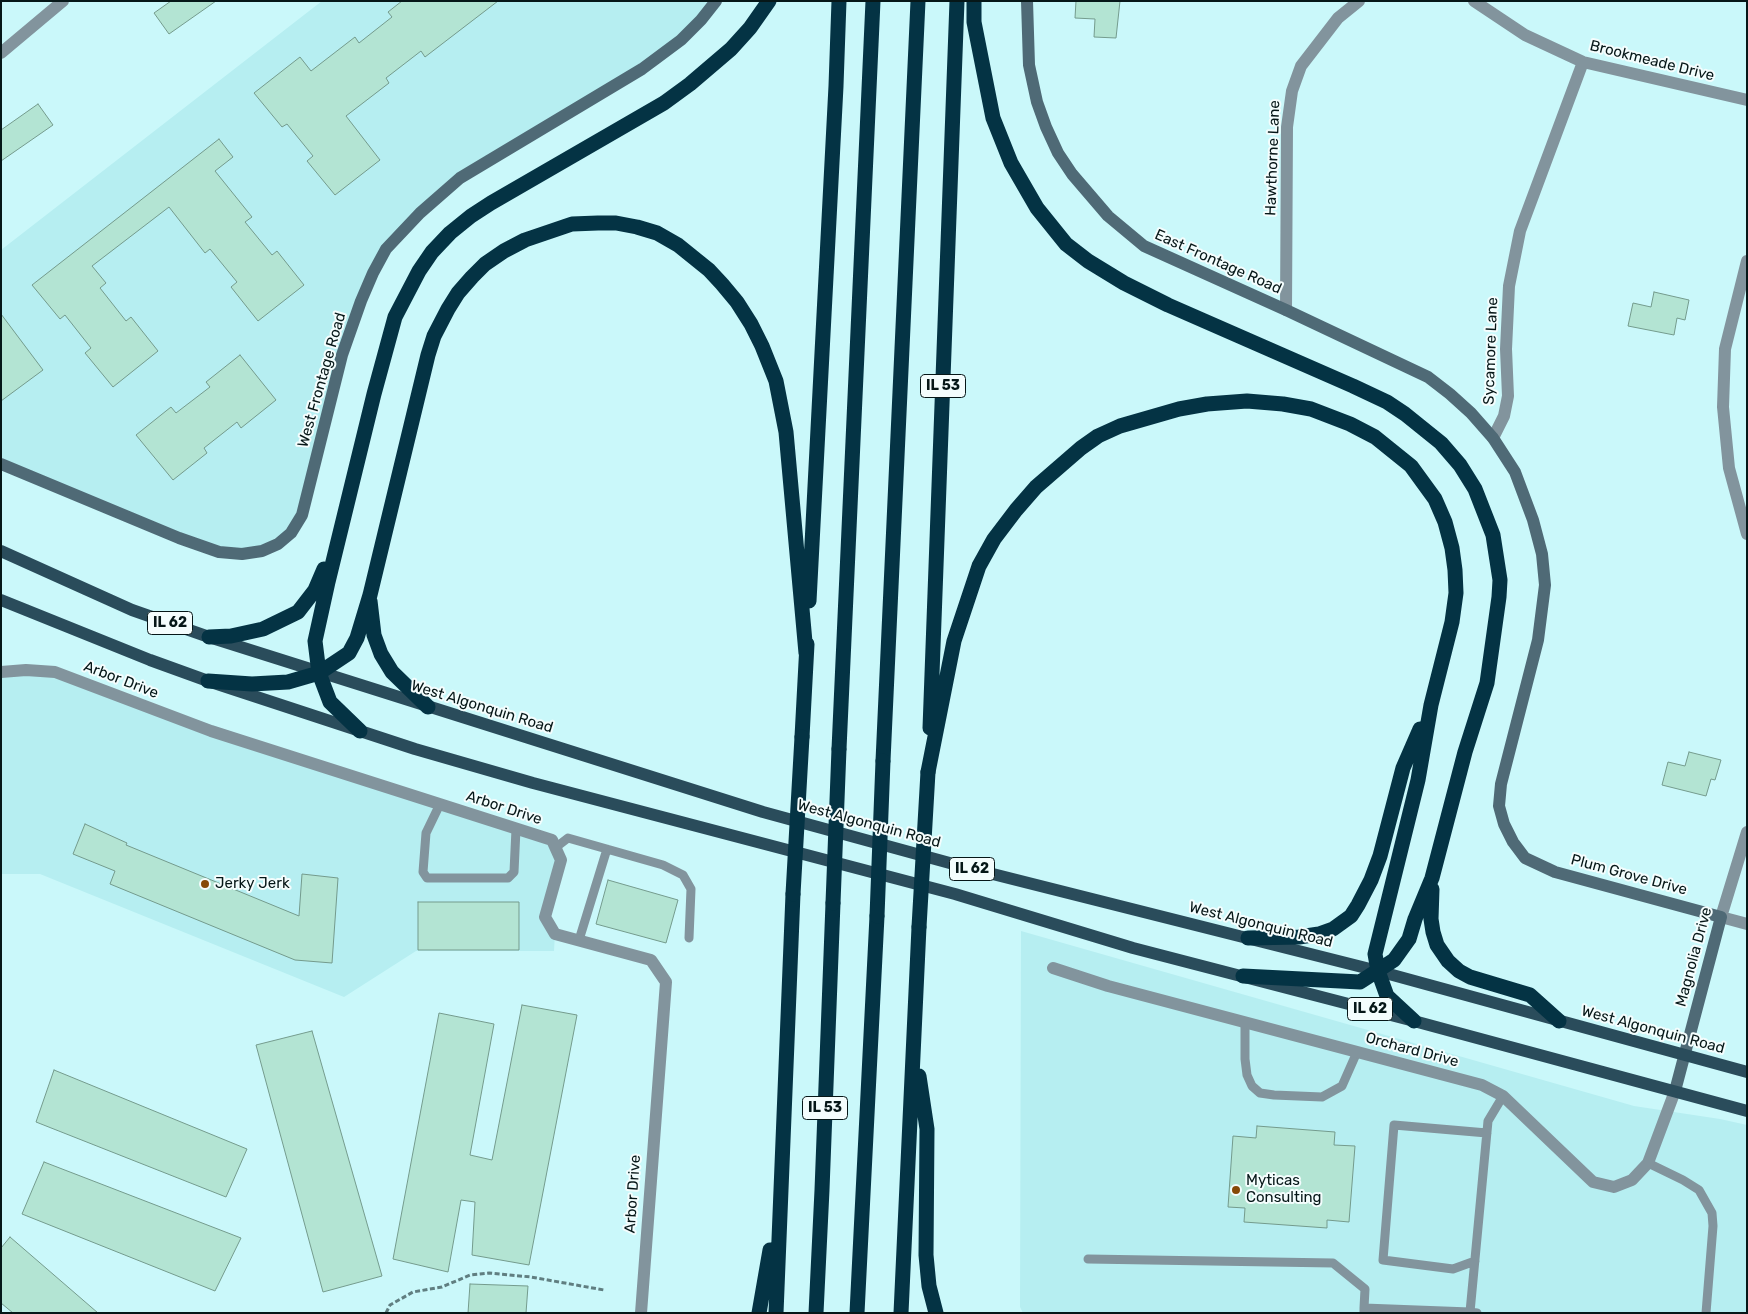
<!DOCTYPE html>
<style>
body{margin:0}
#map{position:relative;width:1748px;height:1314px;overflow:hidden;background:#caf8fa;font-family:Rubik,sans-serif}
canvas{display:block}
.frame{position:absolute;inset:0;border:2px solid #061718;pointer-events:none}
</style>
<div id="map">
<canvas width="1748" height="1314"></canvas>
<div class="frame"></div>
</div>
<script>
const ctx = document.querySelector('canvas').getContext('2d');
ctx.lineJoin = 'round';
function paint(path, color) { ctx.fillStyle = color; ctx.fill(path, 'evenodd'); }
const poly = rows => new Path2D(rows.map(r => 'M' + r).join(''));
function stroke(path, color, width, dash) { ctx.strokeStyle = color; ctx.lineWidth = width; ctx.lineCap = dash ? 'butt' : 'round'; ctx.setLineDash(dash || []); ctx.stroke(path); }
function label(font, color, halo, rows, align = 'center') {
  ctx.font = font + ' Rubik,sans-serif'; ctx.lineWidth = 4; ctx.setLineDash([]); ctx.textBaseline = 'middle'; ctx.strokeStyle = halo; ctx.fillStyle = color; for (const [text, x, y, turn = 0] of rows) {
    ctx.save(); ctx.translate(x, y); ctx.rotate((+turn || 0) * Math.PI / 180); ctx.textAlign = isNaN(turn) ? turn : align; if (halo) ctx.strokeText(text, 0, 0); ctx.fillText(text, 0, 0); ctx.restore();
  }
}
paint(poly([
 [322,1,716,1,681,40,460,178,403,229,361,301,302,515,278,544,219,552,1,464,1,250],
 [1,672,55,672,552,840,561,860,545,917,555,934,554,951,416,951,344,997,40,874,1,874],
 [1021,931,1634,1106,1720,1119,1747,1125,1747,1313,1023,1313,1020,1307]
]), '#b6eef1');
const building = poly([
 [171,1,216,1,169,34,154,13,171,1],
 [402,1,498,1,425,57,421,51,386,78,389,83,346,116,380,160,335,195,307,161,313,156,287,124,282,127,254,93,300,57,311,71,355,37,359,43,392,17,388,12,402,1],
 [1076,1,1120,1,1116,38,1094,37,1095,19,1075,18,1076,1],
 [38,104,53,125,1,161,1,130,38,104],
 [219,139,233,157,215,171,252,217,245,222,272,255,277,251,304,285,258,321,231,287,237,282,210,249,205,253,169,207,92,266,106,283,100,288,126,321,131,317,158,351,113,387,85,353,91,348,65,315,60,319,32,285,219,139],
 [1654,292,1689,300,1685,320,1677,318,1674,335,1628,326,1633,303,1651,307,1654,292],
 [1,314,43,370,1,401,1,314],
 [240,355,276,400,241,428,237,422,204,448,207,453,173,480,136,435,171,407,176,413,210,387,206,382,240,355],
 [1689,752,1721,760,1715,780,1711,779,1706,796,1662,785,1668,762,1685,766,1689,752],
 [85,824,127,843,126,845,299,916,302,874,338,878,332,963,295,960,110,884,115,871,73,854,85,824],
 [608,880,678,900,666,943,596,924,608,880],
 [418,902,519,902,519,950,418,950,418,902],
 [522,1005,577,1015,529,1265,472,1255,475,1202,461,1200,448,1272,393,1259,439,1013,494,1024,470,1155,492,1160,522,1005],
 [312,1031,382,1276,323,1292,256,1045,312,1031],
 [54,1070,247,1149,226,1197,36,1122,54,1070],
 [1257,1126,1335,1132,1334,1145,1355,1146,1349,1222,1327,1220,1327,1228,1244,1222,1245,1208,1228,1207,1233,1136,1256,1138,1257,1126],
 [44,1162,241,1238,215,1291,22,1214,44,1162],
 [10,1237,98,1313,13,1313,1,1303,1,1248,10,1237],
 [470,1284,528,1286,526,1313,468,1313,470,1284]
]);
paint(building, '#b3e4d3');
stroke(building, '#749b8d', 1);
stroke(poly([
 [386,1313,390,1305,413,1292,442,1287,470,1275,489,1273,531,1277,604,1290]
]), '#607e80', 3, [5, 2.5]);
stroke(poly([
 [440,804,426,833,423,872,427,878,508,878,514,872,516,829],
 [555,848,568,838,663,865,683,875,691,889,689,938],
 [579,940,607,849],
 [1245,1023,1245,1059,1247,1075,1252,1086,1260,1093,1274,1095,1322,1097,1342,1086,1357,1052],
 [1648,1163,1683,1180,1699,1190,1712,1213,1713,1226,1706,1313],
 [1088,1259,1333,1263,1365,1289,1364,1308],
 [1475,1261,1453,1269,1383,1260,1394,1125,1487,1133],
 [1364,1313,1364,1308,1470,1312],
 [1477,1313,1470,1312,1488,1121,1503,1096]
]), '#82949d', 9);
stroke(poly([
 [1474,1,1525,35,1583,62,1747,100],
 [1,53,63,1],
 [1747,261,1725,349,1723,407,1729,468,1747,534],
 [1286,310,1287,127,1292,91,1301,66,1338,18,1359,1],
 [1493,438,1504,416,1508,396,1506,349,1509,286,1520,231,1583,62],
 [1,672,26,670,55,672,211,731,552,840,561,860,545,917,555,934,651,960,666,982,641,1313],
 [1747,832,1721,917,1747,924],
 [1053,968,1108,986,1482,1085,1503,1096,1593,1182,1614,1187,1632,1180,1648,1163,1675,1091]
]), '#82949d', 12);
stroke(poly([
 [1027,1,1029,65,1037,102,1046,127,1058,153,1072,174,1108,216,1144,246,1286,310,1428,377,1450,394,1471,413,1493,438,1515,472,1533,520,1542,554,1545,585,1538,640,1501,784,1499,806,1504,824,1513,842,1525,858,1555,872,1721,917,1675,1091],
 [1,464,179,538,219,552,242,554,262,551,278,544,291,533,302,515,342,355,361,301,373,273,386,249,420,213,460,178,642,69,681,40,701,20,716,1]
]), '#4f6a76', 12);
stroke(poly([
 [1,551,132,610,209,637,763,812,957,865,1378,971,1747,1072],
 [1,600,150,660,208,681,415,749,533,783,955,894,1133,948,1414,1021,1747,1111]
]), '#2a4c5b', 12);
stroke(poly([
 [974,1,974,22,993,118,1011,163,1037,208,1066,244,1088,261,1124,283,1168,305,1353,386,1387,402,1405,414,1441,443,1460,465,1475,489,1493,535,1500,580,1499,597,1487,683,1465,752,1432,878,1415,919,1409,939,1394,960,1360,982,1243,976],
 [370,601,374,635,381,654,392,672,428,707],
 [809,601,836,86,839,1],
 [209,637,231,636,263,629,298,612,315,590,324,569],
 [208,681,252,684,288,682,319,673,349,653,357,638,370,595,428,355,434,336,448,309,458,293,472,277,485,264,504,251,525,240,572,224,598,223,616,223,637,227,657,233,678,245,709,270,722,284,737,302,751,324,762,346,776,381,786,432,806,653],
 [930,728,957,1],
 [360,731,330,702,319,673,315,641,328,582,374,394,395,317,419,271,432,252,450,233,471,216,491,203,664,103,690,84,731,49,750,28,769,1],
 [802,737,807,644],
 [839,749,873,1],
 [883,761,918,1],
 [928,772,954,641,979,566,994,539,1016,510,1036,487,1081,448,1098,436,1120,426,1179,409,1207,404,1247,401,1283,404,1311,409,1350,424,1375,437,1411,466,1435,499,1445,522,1452,548,1455,570,1456,593,1452,622,1431,705,1418,780,1375,954,1378,971,1387,996,1414,1021],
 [1432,889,1431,919,1433,932,1437,945,1448,961,1459,971,1470,977,1530,995,1559,1021],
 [1248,938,1299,937,1319,934,1333,929,1351,916,1358,905,1371,880,1380,856,1403,768,1420,729],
 [919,1076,927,1129,926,1255,929,1286,936,1313],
 [759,1313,770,1250],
 [776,1313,793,894],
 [816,1313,822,1190,833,903],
 [857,1313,877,916],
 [901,1313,919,927]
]), '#043344', 15);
stroke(poly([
 [793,894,802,737],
 [833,903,839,749],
 [877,916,883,761],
 [919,927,928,772]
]), '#043344', 15);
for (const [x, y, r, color] of [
 [205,884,5,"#864906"],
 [1236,1190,5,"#864906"]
]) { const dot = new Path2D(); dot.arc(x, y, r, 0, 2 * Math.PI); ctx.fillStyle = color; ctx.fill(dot); stroke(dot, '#f4fdfd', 2); }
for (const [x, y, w] of [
 [943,386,45],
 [170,623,45],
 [972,869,45],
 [1370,1009,45],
 [825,1108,45]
]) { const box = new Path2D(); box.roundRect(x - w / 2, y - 11.5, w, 23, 4); ctx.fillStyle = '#f4fdfd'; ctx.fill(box); stroke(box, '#061718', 1); }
label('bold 14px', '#061718', null, [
 ["IL 53",943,386],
 ["IL 62",170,623],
 ["IL 62",972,869],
 ["IL 62",1370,1009],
 ["IL 53",825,1108]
]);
label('15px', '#061718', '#f4fdfd', [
 ["Brookmeade Drive",1652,61,14],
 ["Hawthorne Lane",1273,158,-88],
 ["East Frontage Road",1218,262,24],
 ["Sycamore Lane",1491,351,-88],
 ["West Frontage Road",322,380,-74],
 ["Arbor Drive",121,680,21],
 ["West Algonquin Road",482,707,17],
 ["Arbor Drive",504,808,18],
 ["West Algonquin Road",869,824,15],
 ["Plum Grove Drive",1629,875,15],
 ["West Algonquin Road",1261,925,14],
 ["Magnolia Drive",1694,957,-75],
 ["West Algonquin Road",1653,1030,15],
 ["Orchard Drive",1412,1050,15],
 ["Arbor Drive",633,1194,-86]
]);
label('15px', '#061718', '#f4fdfd', [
 ["Jerky Jerk",215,884],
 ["Myticas",1246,1181],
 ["Consulting",1246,1198]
], 'left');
</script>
